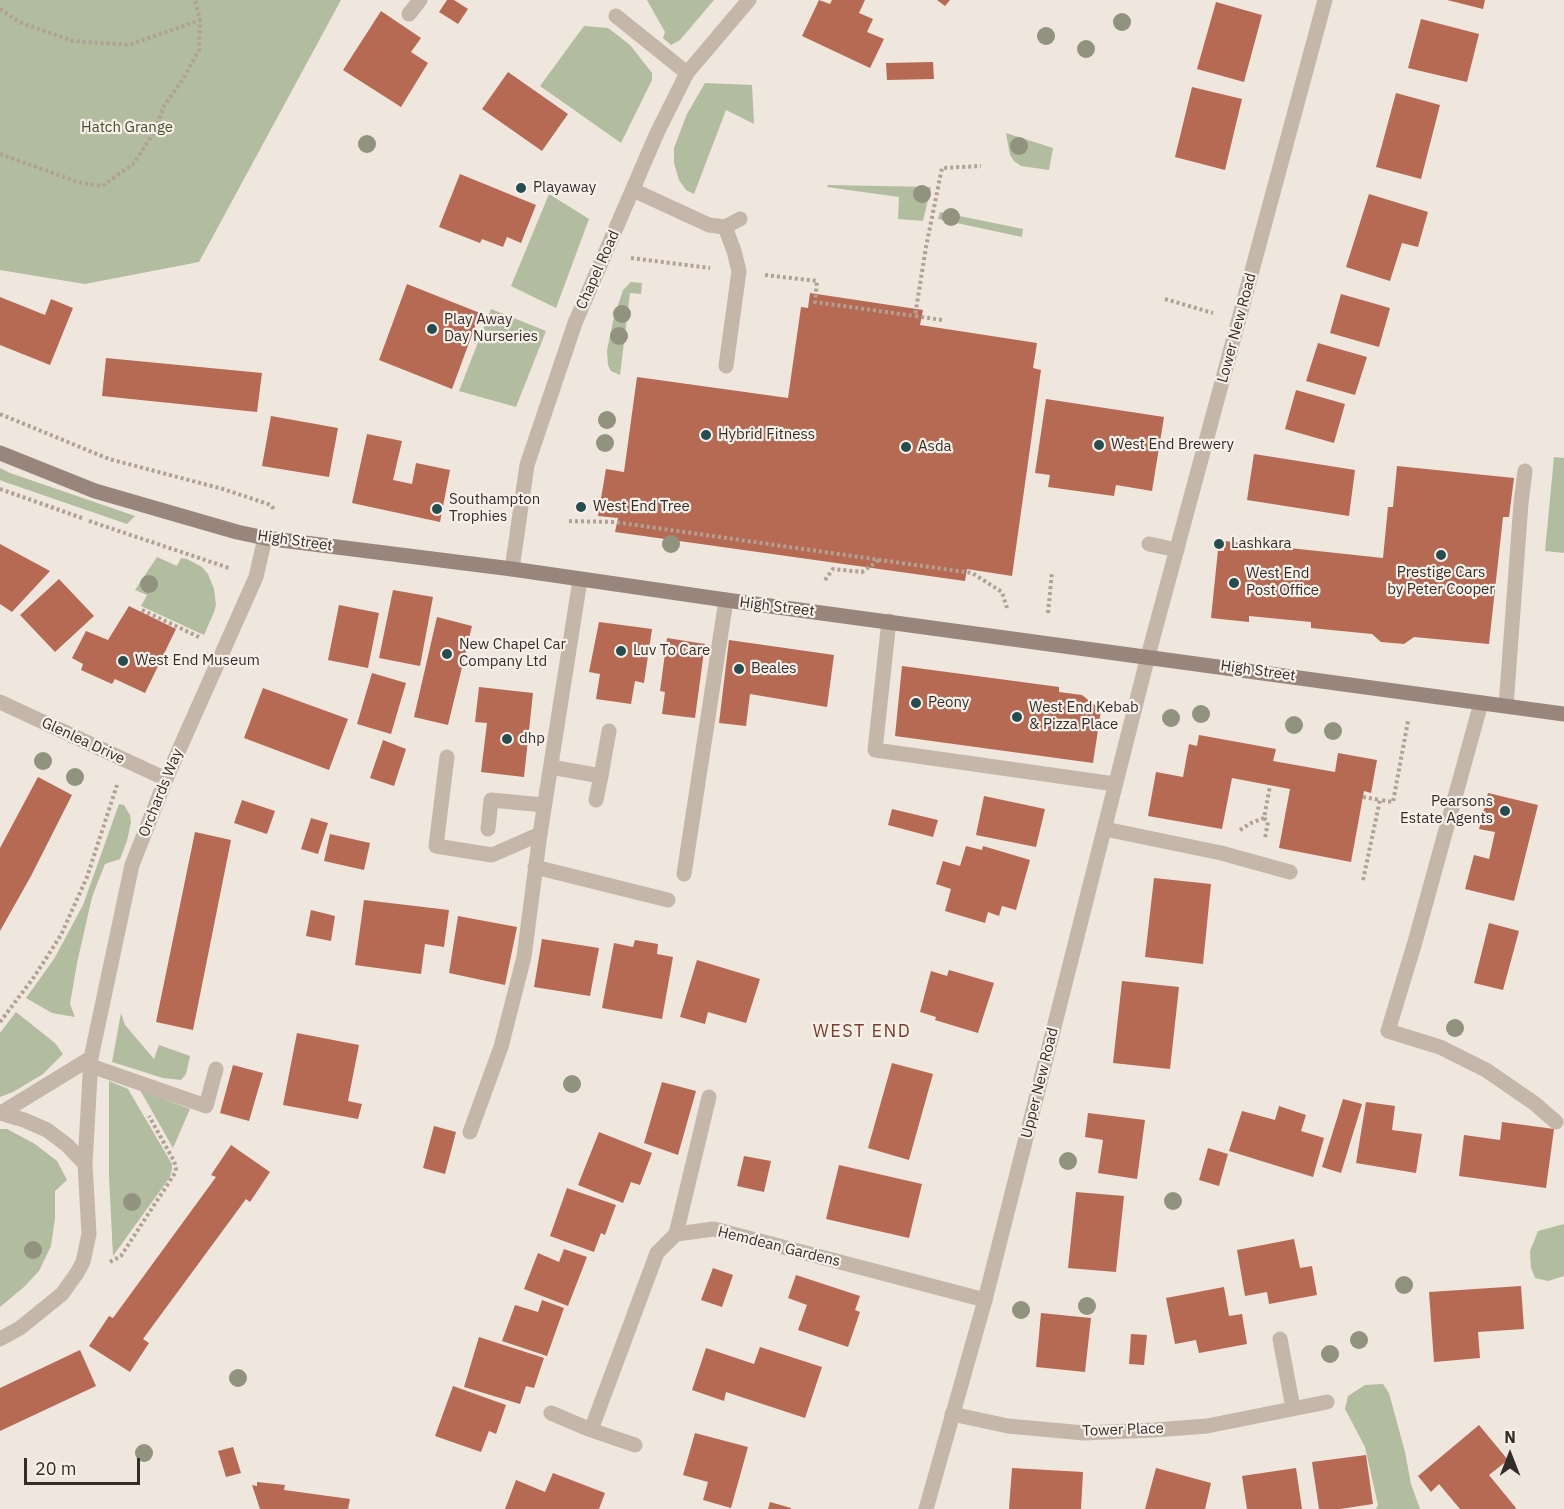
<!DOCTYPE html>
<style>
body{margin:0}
#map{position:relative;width:1564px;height:1509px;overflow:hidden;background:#efe6dd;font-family:"IBM Plex Sans",sans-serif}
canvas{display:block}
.north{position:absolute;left:1480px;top:1425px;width:60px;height:60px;-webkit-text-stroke:4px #f7f0e9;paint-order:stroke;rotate:0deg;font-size:16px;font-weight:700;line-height:24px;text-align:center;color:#342c29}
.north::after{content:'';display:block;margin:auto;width:21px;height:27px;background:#342c29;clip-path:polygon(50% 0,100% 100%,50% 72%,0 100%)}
.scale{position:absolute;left:24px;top:1458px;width:116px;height:27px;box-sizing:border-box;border:3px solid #342c29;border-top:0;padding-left:8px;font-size:18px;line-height:21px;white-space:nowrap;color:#342c29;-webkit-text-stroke:4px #f7f0e9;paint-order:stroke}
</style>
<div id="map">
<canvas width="1564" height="1509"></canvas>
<div class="north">N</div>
<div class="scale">20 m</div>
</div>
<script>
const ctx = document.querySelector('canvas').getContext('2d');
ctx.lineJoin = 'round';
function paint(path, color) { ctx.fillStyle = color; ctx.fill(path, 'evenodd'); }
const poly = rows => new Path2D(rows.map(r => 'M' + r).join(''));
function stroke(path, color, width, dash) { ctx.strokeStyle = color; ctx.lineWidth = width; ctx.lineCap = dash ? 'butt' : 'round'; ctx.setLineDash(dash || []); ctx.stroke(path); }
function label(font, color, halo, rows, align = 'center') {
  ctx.font = font + ' "IBM Plex Sans",sans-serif'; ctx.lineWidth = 4.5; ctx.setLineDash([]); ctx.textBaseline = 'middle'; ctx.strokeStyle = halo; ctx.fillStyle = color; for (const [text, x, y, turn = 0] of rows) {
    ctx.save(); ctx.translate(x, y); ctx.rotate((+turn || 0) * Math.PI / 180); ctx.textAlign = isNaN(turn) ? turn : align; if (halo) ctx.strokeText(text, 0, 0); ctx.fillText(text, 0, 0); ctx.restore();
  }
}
paint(poly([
 [0,0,341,0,199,262,85,284,0,270],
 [647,0,714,0,680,40,671,45,663,38,665,32],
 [584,26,608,28,616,34,630,45,652,73,652,80,621,143,540,86],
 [705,83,752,85,754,124,726,110,694,194,686,190,679,180,674,163,674,148,687,114],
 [1006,133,1053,148,1049,170,1021,166,1014,161,1010,155],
 [828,185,931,187,923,221,898,219,899,197,827,187],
 [549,194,589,219,556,308,511,286],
 [940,212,1023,229,1022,237,938,219],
 [631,282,642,283,641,294,630,293,620,375,611,371,608,365,607,350,614,317,623,290],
 [491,309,546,331,516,407,459,391],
 [1554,457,1564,458,1564,553,1545,551],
 [0,468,10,473,135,516,127,524,5,482,0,480],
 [157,557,177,566,181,558,187,559,202,567,208,574,214,589,216,605,214,612,204,635,141,606,147,595,135,590],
 [119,804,124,805,130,815,131,822,127,841,120,859,105,864,92,897,77,963,70,1004,75,1017,52,1013,26,998,54,959,83,905],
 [16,1012,55,1043,63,1054,43,1074,13,1092,0,1097,0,1033],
 [121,1013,125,1025,154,1059,159,1045,190,1056,186,1074,181,1080,163,1078,112,1062],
 [109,1081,128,1089,172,1164,172,1169,170,1177,113,1256,109,1176],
 [140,1090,190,1109,173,1148],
 [0,1129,7,1129,35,1144,57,1161,67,1180,55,1191,55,1218,51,1246,39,1271,24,1287,0,1307],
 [1564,1224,1564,1276,1548,1281,1535,1278,1531,1268,1530,1251,1538,1231],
 [1383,1384,1389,1393,1405,1452,1411,1484,1420,1509,1376,1509,1378,1505,1365,1447,1345,1409,1348,1396,1365,1385]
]), '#b2bc9f');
paint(poly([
 [447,0,454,0,468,9,458,24,439,12],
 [819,0,830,4,832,0,865,0,859,13,873,19,867,32,884,39,870,68,802,36],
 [937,0,950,0,945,6],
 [1447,0,1485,0,1483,9],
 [1216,2,1262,15,1244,82,1197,69],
 [381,11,421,38,411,52,428,63,401,107,343,70],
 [1421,19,1479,34,1467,82,1408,68],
 [933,62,934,79,887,80,886,63],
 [508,72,568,114,542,151,482,109],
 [1192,87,1242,99,1225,170,1175,157],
 [1396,93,1440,105,1421,179,1376,167],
 [460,174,536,205,521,243,507,237,503,247,482,239,480,243,439,227],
 [1369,194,1428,212,1418,247,1402,243,1390,281,1346,267],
 [407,284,480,313,452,389,379,360],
 [810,293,923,310,920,325,1037,343,1033,368,1041,370,1012,576,967,569,965,581,615,532,618,518,598,516,606,469,624,472,637,377,788,398,801,307,808,308],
 [1341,294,1390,308,1379,347,1330,333],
 [0,297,45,315,51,299,73,308,50,365,0,345],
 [1318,343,1367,357,1355,395,1306,381],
 [106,358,262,373,257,412,102,396],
 [1296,390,1345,404,1334,443,1285,429],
 [1046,399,1164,417,1152,491,1116,485,1114,496,1048,487,1050,475,1035,473],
 [271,416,338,428,329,477,262,466],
 [367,434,402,441,393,480,412,484,416,463,450,470,440,522,352,503],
 [1254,454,1355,470,1349,516,1247,500],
 [1397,466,1514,478,1509,517,1503,517,1489,644,1414,637,1404,644,1381,642,1372,634,1311,628,1311,622,1249,616,1249,622,1211,618,1218,550,1224,551,1224,541,1383,558,1388,507,1393,507],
 [0,544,50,571,12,612,0,604],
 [59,579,94,616,55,652,20,615],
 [393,590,433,597,420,666,379,658],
 [339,605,379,613,368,668,328,660],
 [129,606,176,629,145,693,115,679,112,684,81,670,83,664,72,658,86,631,108,640],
 [437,617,472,626,448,725,414,717],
 [599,622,652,629,644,683,635,681,631,704,596,699,600,674,589,672],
 [667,638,705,644,695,718,662,714,665,692,660,691],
 [729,640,834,655,827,707,750,694,746,726,719,723],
 [902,666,1059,687,1059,692,1082,695,1101,710,1093,763,895,736],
 [372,673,406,683,391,734,357,724],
 [479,687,533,693,524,777,481,772,487,723,475,722],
 [263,688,348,719,329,770,244,738],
 [1199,735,1276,749,1273,761,1335,772,1338,753,1377,760,1371,793,1364,791,1351,862,1279,848,1290,789,1232,778,1222,829,1148,816,1156,772,1183,777,1189,744,1197,746],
 [383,740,406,749,394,786,370,778],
 [38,777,72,795,31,876,0,931,0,848],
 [1488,793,1538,805,1514,901,1465,889,1474,855,1489,859,1495,832,1479,829],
 [984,796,1045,809,1036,847,976,835],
 [242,800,275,811,267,834,234,823],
 [892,809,938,820,933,837,888,825],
 [311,818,328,823,318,854,301,849],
 [195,832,231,840,193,1030,156,1022],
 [330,834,370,843,364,870,324,861],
 [966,846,982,850,983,846,1030,860,1016,910,1002,906,999,916,988,912,985,923,945,911,951,889,936,884,943,861,960,866],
 [1154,878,1211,884,1203,964,1145,957],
 [364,900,449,910,444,947,425,944,421,974,355,965],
 [311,910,335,916,331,941,306,936],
 [458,916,517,927,505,985,449,973],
 [1489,923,1519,931,1503,990,1474,983],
 [542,939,599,948,590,996,534,987],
 [635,940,658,944,657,954,673,957,662,1019,602,1008,614,943,633,947],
 [697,960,760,979,746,1023,708,1012,705,1024,680,1017],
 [949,970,994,983,978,1033,935,1020,936,1017,920,1012,931,971,947,976],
 [1122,981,1179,987,1170,1069,1113,1063],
 [297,1033,359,1045,348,1101,362,1104,358,1119,283,1105],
 [892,1063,933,1074,909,1160,868,1148],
 [233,1065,263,1073,249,1121,220,1113],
 [662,1082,696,1091,678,1155,644,1143],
 [1343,1099,1362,1104,1341,1173,1322,1167],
 [1366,1102,1395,1106,1392,1130,1422,1134,1416,1173,1356,1163],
 [1279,1106,1306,1115,1301,1131,1324,1138,1313,1177,1229,1151,1242,1111,1275,1120],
 [1088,1113,1145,1120,1137,1179,1098,1173,1103,1140,1085,1137],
 [1502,1122,1554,1129,1546,1188,1459,1176,1464,1135,1500,1140],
 [434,1126,456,1132,445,1174,423,1168],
 [599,1132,652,1153,640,1185,631,1182,623,1203,578,1185],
 [231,1145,270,1172,250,1202,246,1199,143,1339,149,1343,130,1372,89,1346,109,1316,113,1318,216,1177,211,1175],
 [1208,1148,1228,1154,1219,1186,1199,1180],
 [744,1156,771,1161,764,1192,737,1186],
 [839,1165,922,1184,909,1238,826,1219],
 [567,1188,616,1205,605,1235,601,1233,594,1252,550,1236],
 [1076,1192,1124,1196,1116,1272,1068,1268],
 [1294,1239,1300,1268,1312,1266,1317,1295,1269,1304,1267,1292,1245,1296,1237,1250],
 [564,1249,587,1257,568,1306,524,1289,538,1253,559,1262],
 [713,1268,733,1275,722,1307,701,1300],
 [796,1275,860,1296,855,1310,860,1312,848,1347,798,1330,807,1305,788,1298],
 [1521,1286,1524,1329,1478,1332,1480,1358,1434,1362,1429,1292],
 [1224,1287,1229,1316,1242,1314,1247,1344,1199,1353,1196,1340,1175,1344,1166,1298],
 [542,1300,564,1308,547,1356,502,1341,515,1305,538,1312],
 [1041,1313,1091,1318,1085,1372,1036,1367],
 [1131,1334,1147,1335,1144,1365,1129,1364],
 [479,1337,544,1358,534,1388,526,1386,520,1404,464,1387],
 [760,1347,822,1367,805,1418,726,1392,724,1401,692,1390,706,1348,754,1364],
 [80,1350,96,1386,0,1431,0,1388],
 [453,1386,506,1405,496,1434,489,1431,481,1452,435,1436],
 [1479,1425,1508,1460,1489,1475,1516,1508,1515,1509,1460,1509,1439,1484,1431,1492,1418,1476],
 [695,1433,748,1447,731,1508,703,1500,708,1482,683,1475],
 [233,1447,241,1473,226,1477,218,1451],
 [1366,1455,1373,1504,1340,1509,1319,1509,1312,1462],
 [1012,1468,1083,1472,1081,1509,1009,1509],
 [1156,1468,1211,1483,1205,1509,1145,1509],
 [1296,1468,1302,1509,1247,1509,1242,1476],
 [553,1473,605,1493,599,1509,505,1509,516,1480,545,1492],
 [257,1482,285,1485,284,1490,350,1499,348,1509,260,1509,252,1485,257,1486],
 [770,1502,791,1508,791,1509,768,1509]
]), '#b66a53');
stroke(poly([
 [0,9,19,22,73,41,129,45,200,20],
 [0,154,78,182,102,186,133,164,153,134,165,104,180,84,199,50,200,20,195,0],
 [631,258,710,268],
 [765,275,817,281,815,302,915,316],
 [1165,299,1213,313],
 [942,320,915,316,926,247,942,168,981,166],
 [0,414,109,459,223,489,271,505,275,511],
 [0,489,82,518],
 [89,521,229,568],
 [569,521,614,522,972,573,1002,592,1007,608],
 [825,580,833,569,862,572,879,560],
 [142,610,199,637,199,638],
 [1048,613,1052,572],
 [1363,797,1380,800],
 [1264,818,1268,822,1265,838],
 [1240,830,1251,823,1264,818,1270,786],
 [1363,880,1380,800,1393,802,1408,721],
 [0,1022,34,977,61,935,87,877,117,785],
 [110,1262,121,1256,175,1173,176,1168,174,1161,149,1116]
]), '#b1a095', 4, [3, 3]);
stroke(poly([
 [409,14,420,0],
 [616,16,687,73],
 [633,190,709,225,725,227,740,219],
 [725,227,734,251,739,271,726,366],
 [1149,544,1177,550],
 [889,621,875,750,1115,784],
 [1481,703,1415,942,1388,1031,1440,1047,1486,1070,1534,1103,1556,1122],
 [1506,706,1521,503,1525,471],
 [447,757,436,846,492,855,540,834],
 [551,767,601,776,596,800],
 [601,776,609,731],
 [488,829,491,800,544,805],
 [1105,829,1221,853,1290,872],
 [535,867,668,900],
 [684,874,726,600],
 [91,1066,206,1106,216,1069],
 [470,1132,501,1047,524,957,540,834,580,580],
 [676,1234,709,1097]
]), '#c5b6aa', 15);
stroke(poly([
 [0,702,166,779],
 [91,1058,132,865,166,779,256,577,265,538],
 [0,1113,24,1120,47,1130,67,1145,85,1164,89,1234,83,1262,77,1273,62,1294,20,1328,0,1339],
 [1,1113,91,1058,85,1164],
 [1280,1339,1293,1408],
 [551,1413,591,1430,635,1445],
 [952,1414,1008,1426,1084,1433,1154,1430,1207,1426,1327,1402],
 [591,1430,657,1253,676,1234,714,1229,985,1300]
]), '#c5b6aa', 15);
stroke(poly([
 [512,569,527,465,575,323,657,133,687,73,749,0],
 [926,1509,985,1300,1148,656,1325,0]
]), '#c5b6aa', 15);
stroke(poly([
 [0,453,95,491,237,532,265,538,512,569,726,600,1564,714]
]), '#98867c', 15);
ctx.fillStyle = '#91937e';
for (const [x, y] of [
 [1122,22],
 [1046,36],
 [1086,49],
 [367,144],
 [1019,146],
 [922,194],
 [951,217],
 [622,314],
 [619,336],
 [607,420],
 [605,443],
 [671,544],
 [149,584],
 [1201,714],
 [1171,718],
 [1294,725],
 [1333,731],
 [43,761],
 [75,777],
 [1455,1028],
 [572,1084],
 [1068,1161],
 [1173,1201],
 [132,1202],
 [33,1250],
 [1404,1285],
 [1087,1306],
 [1021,1310],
 [1359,1340],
 [1330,1354],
 [238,1378],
 [144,1453]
]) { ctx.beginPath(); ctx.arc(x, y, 9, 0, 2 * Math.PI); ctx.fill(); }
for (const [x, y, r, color] of [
 [521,188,6,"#244d50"],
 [432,329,6,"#244d50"],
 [706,435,6,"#244d50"],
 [1099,445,6,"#244d50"],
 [906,447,6,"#244d50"],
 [581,507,6,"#244d50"],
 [437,509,6,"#244d50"],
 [1219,544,6,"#244d50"],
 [1441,555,6,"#244d50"],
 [1234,583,6,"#244d50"],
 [621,651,6,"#244d50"],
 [447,654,6,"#244d50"],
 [123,661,6,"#244d50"],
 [739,669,6,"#244d50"],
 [916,703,6,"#244d50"],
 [1017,717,6,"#244d50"],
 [507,739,6,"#244d50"],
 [1505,811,6,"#244d50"]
]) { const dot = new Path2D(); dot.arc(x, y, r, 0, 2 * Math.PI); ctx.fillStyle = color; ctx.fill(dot); stroke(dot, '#f7f0e9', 2); }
label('15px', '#444f30', '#f7f0e9', [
 ["Hatch Grange",127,128]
]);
label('15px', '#342c29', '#f7f0e9', [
 ["Playaway",533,188],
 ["Play Away",444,320],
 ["Day Nurseries",444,337],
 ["Hybrid Fitness",718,435],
 ["West End Brewery",1111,445],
 ["Asda",918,447],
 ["Southampton",449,500],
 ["Trophies",449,517],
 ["West End Tree",593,507],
 ["Lashkara",1231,544],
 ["Prestige Cars",1441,573,"center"],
 ["by Peter Cooper",1441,590,"center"],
 ["West End",1246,574],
 ["Post Office",1246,591],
 ["New Chapel Car",459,645],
 ["Company Ltd",459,662],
 ["Luv To Care",633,651],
 ["West End Museum",135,661],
 ["Beales",751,669],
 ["Peony",928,703],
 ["West End Kebab",1029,708],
 ["& Pizza Place",1029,725],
 ["dhp",519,739],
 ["Pearsons",1493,802,"right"],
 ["Estate Agents",1493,819,"right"]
], 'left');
label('15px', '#342c29', '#f7f0e9', [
 ["Chapel Road",598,270,-66],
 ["Lower New Road",1237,328,-75],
 ["High Street",295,541,8],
 ["High Street",777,607,7],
 ["High Street",1258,671,8],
 ["Glenlea Drive",83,741,25],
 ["Orchards Way",161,793,-68],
 ["Upper New Road",1040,1083,-76],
 ["Hemdean Gardens",779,1247,14],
 ["Tower Place",1123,1430,-2]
]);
ctx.letterSpacing = '1.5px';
label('18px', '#783d2c', '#f7f0e9', [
 ["WEST END",862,1032]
]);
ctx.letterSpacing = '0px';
</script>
